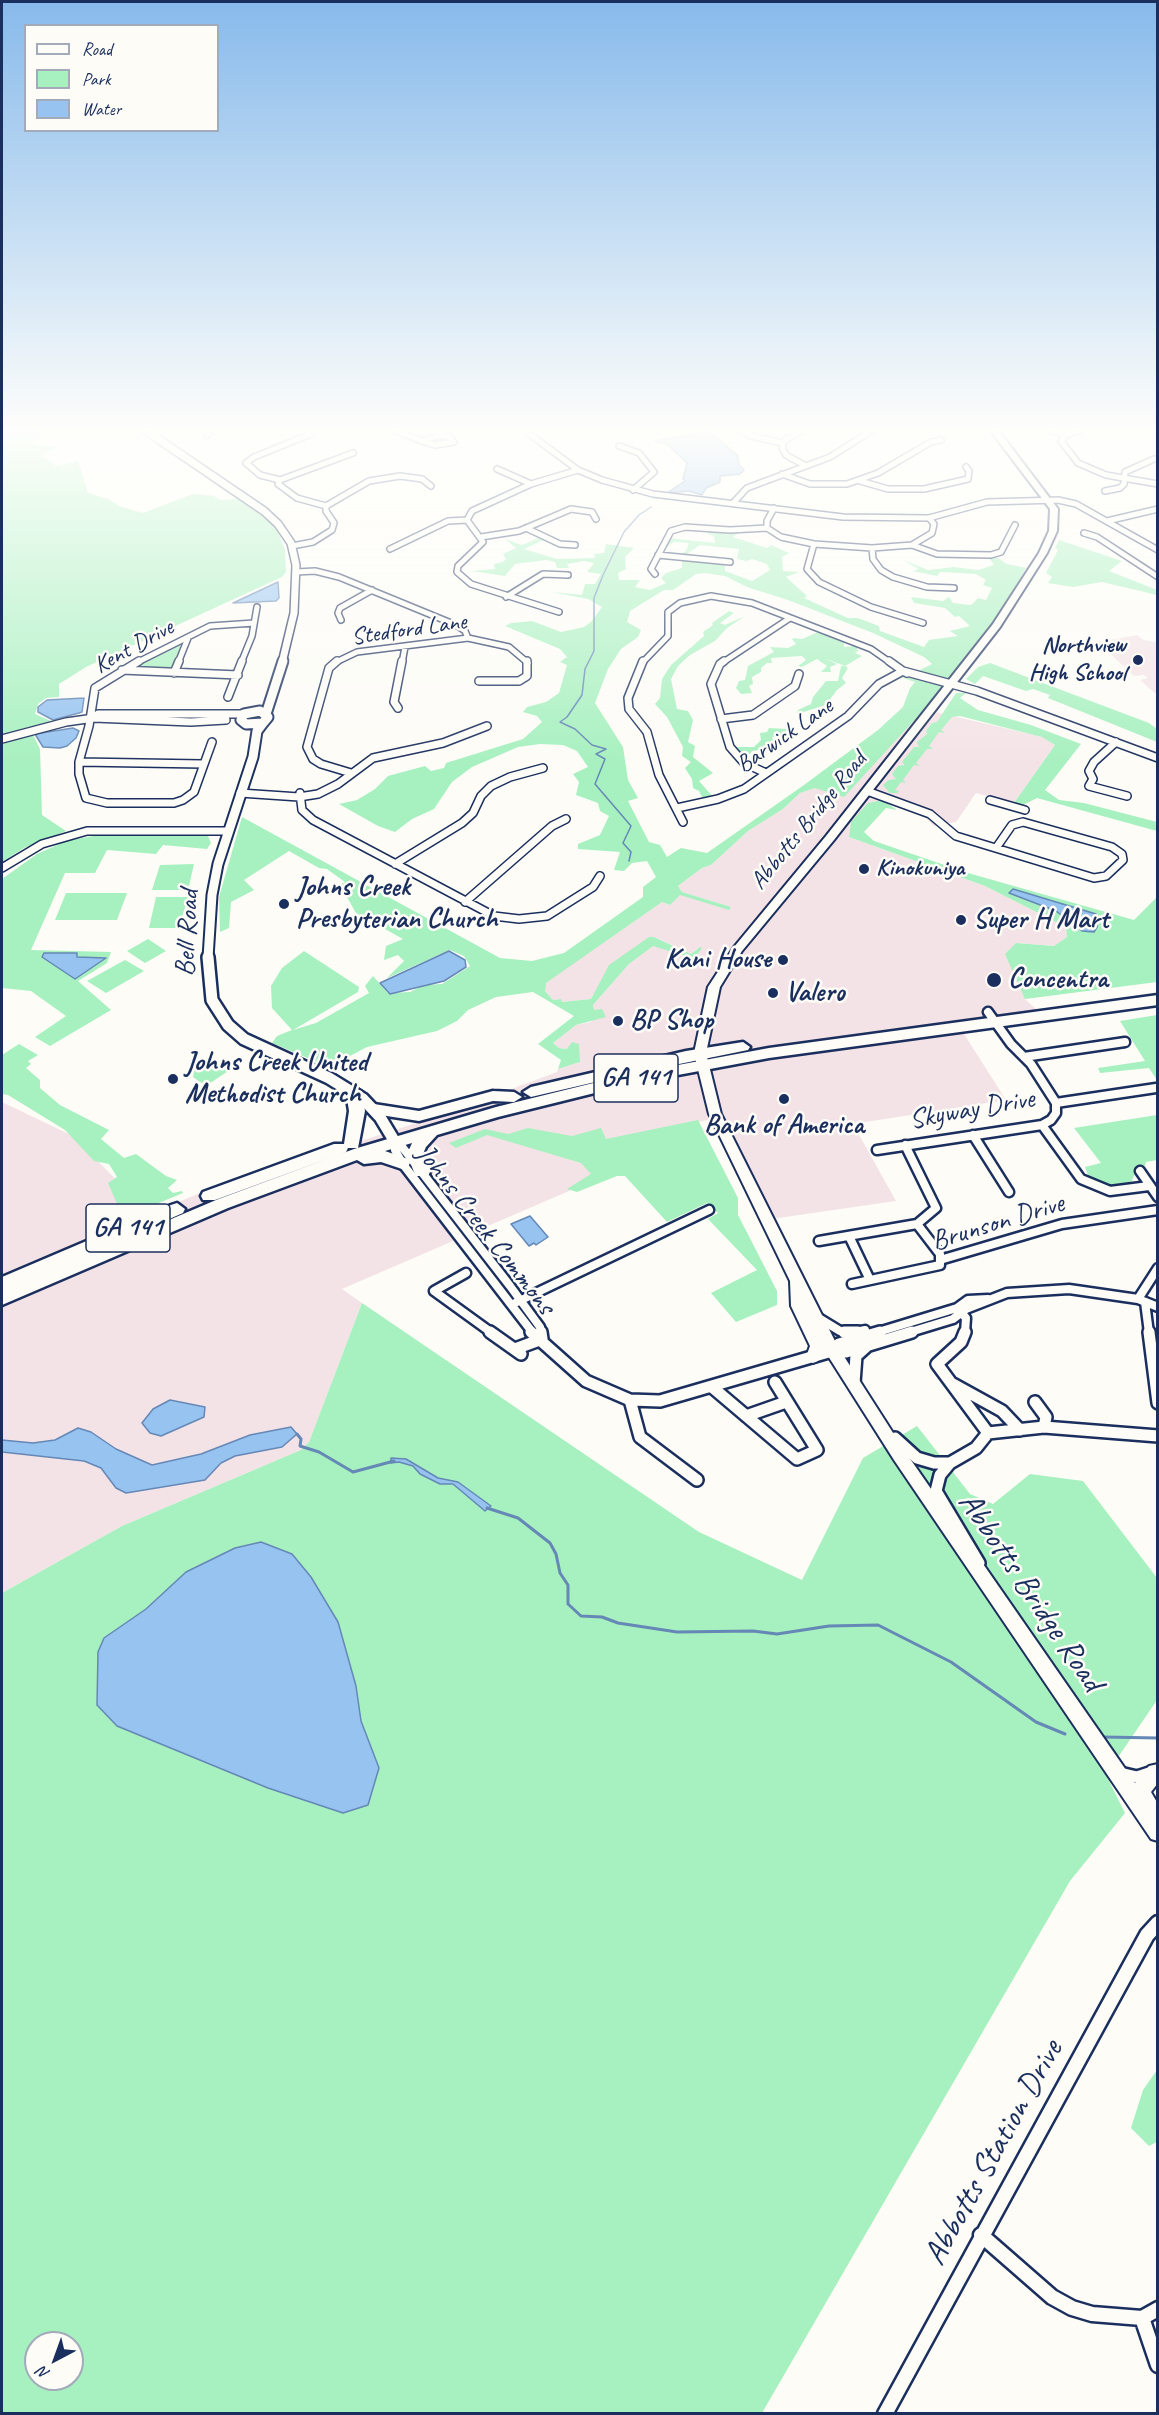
<!DOCTYPE html>
<style>
body{margin:0}
#map{position:relative;width:1159px;height:2415px;overflow:hidden;background:#fdfcf7;font-family:Caveat,sans-serif}
canvas{display:block}
.frame{position:absolute;inset:0;border:3px solid #1b2f5e;pointer-events:none}
.legend{position:absolute;left:24px;top:24px;width:195px;height:108px;box-sizing:border-box;background:#fdfcf7;border:2px solid #a3aaba;margin:0;padding:8px 10px;list-style:none;font-size:18px;color:#1b2f5e}
.legend li{display:flex;align-items:center;gap:12px;height:30px}
.legend b{width:30px;border:2px solid #a3aaba}
.north{position:absolute;left:24px;top:2331px;width:60px;height:60px;box-sizing:border-box;background:#fdfcf7;border:2px solid #a3aaba;border-radius:50%;rotate:221deg;font-size:16px;font-weight:700;line-height:24px;text-align:center;color:#1b2f5e}
.north::after{content:'';display:block;margin:auto;width:21px;height:27px;background:#1b2f5e;clip-path:polygon(50% 0,100% 100%,50% 72%,0 100%)}
</style>
<div id="map">
<canvas width="1159" height="2415"></canvas>
<div class="frame"></div>
<ul class="legend">
<li><b style="height:8px;background:#fdfcf7"></b>Road</li>
<li><b style="height:16px;background:#a7f0bf"></b>Park</li>
<li><b style="height:16px;background:#96c3f0"></b>Water</li>
</ul>
<div class="north">N</div>
</div>
<script>
const ctx = document.querySelector('canvas').getContext('2d');
ctx.lineJoin = 'round';
function paint(path, color) { ctx.fillStyle = color; ctx.fill(path, 'evenodd'); }
const poly = rows => new Path2D(rows.map(r => 'M' + r).join(''));
function stroke(path, color, width, dash) { ctx.strokeStyle = color; ctx.lineWidth = width; ctx.lineCap = dash ? 'butt' : 'round'; ctx.setLineDash(dash || []); ctx.stroke(path); }
function label(font, color, halo, rows, align = 'center') {
  ctx.font = font + ' Caveat,sans-serif'; ctx.lineWidth = 5; ctx.setLineDash([]); ctx.textBaseline = 'middle'; ctx.strokeStyle = halo; ctx.fillStyle = color; for (const [text, x, y, turn = 0] of rows) {
    ctx.save(); ctx.translate(x, y); ctx.rotate((+turn || 0) * Math.PI / 180); ctx.textAlign = isNaN(turn) ? turn : align; if (halo) ctx.strokeText(text, 0, 0); ctx.fillText(text, 0, 0); ctx.restore();
  }
}
paint(poly([
 [1137,635,1144,640,1157,642,1157,695,1140,680,1148,678,1144,675,1134,676,1107,651,1086,653,1078,646],
 [923,709,1043,737,1055,745,1014,803,976,793,956,822,934,826,921,813,883,800,851,823,849,837,985,886,1066,927,1067,937,1054,946,1016,943,1025,999,1041,1014,959,1026,1006,1100,853,1124,896,1201,764,1220,708,1120,567,1149,606,1175,342,1289,362,1303,309,1442,301,1450,122,1526,2,1593,2,1102,73,1136,150,1214,200,1193,447,1113,557,1072,558,1069,580,1062,567,1049,559,1048,553,1043,576,1025,591,1022,593,1005,629,964,653,945,688,957,687,961,699,947,691,954,655,937,610,965,591,999,562,1002,561,999,553,1000,545,991,545,983,662,902,670,905,680,894,731,907,682,892,678,886,702,868,711,865,748,831,783,809,800,793,815,788,919,715]
]), '#f4e3e6');
paint(poly([
 [2,430,47,430,30,444,57,447,42,456,56,466,78,461,88,493,108,499,119,506,143,513,193,494,214,496,220,500,239,499,267,518,278,532,285,550,286,572,282,577,86,667,59,684,59,697,46,698,38,704,35,714,51,721,2,735],
 [708,530,740,532,733,537,767,548,771,545,789,553,782,557,783,571,799,572,786,577,807,596,804,598,848,618,858,618,879,626,880,631,924,647,929,640,958,636,950,631,970,626,959,616,955,617,945,608,914,603,911,597,943,601,949,597,953,603,971,605,978,598,986,600,992,588,983,585,986,580,976,574,940,572,937,576,913,571,919,569,903,560,928,570,954,567,978,570,994,565,989,558,998,558,1007,564,1026,568,1004,607,919,715,844,797,815,788,800,793,783,809,748,831,711,865,702,868,678,886,682,892,731,907,729,910,680,895,670,905,662,902,546,983,545,991,553,1000,561,999,562,1002,591,999,609,965,649,937,654,937,691,954,700,947,702,948,691,962,687,961,688,957,653,946,629,964,593,1005,594,1010,602,1009,606,1017,576,1025,553,1043,559,1048,567,1049,572,1042,579,1044,580,1062,558,1069,561,1060,538,1044,574,1016,533,992,496,997,468,1010,457,1021,437,1031,367,1047,329,1067,272,1043,277,1036,292,1030,272,1008,271,986,282,968,304,951,359,987,358,992,293,1030,316,1023,369,993,365,986,373,976,388,993,410,992,424,985,442,984,470,966,464,956,450,950,387,978,404,961,398,955,384,960,386,946,403,939,356,913,340,885,345,882,327,869,319,868,289,851,244,880,254,890,231,902,229,928,220,932,219,897,242,817,500,958,532,961,564,953,643,897,643,887,656,877,647,861,632,863,624,871,614,870,620,852,578,849,578,844,600,835,609,816,600,811,598,803,576,795,579,782,573,774,588,767,577,751,563,745,540,744,518,747,472,767,452,782,434,809,412,819,395,832,378,826,339,804,357,800,375,789,388,776,425,766,431,771,444,768,446,763,523,739,542,722,537,716,523,712,527,707,546,702,559,693,567,665,560,662,567,657,560,649,505,626,511,623,532,621,561,632,584,627,591,622,602,607,588,599,552,592,582,595,585,584,595,584,601,574,587,572,594,563,584,561,567,564,569,568,557,568,555,562,546,560,515,564,505,576,472,571,495,569,494,564,503,562,506,559,503,554,516,548,505,539,522,545,538,538,544,540,524,549,557,559,595,558,594,554,604,553,606,544,634,548,625,557,626,569,618,573,619,580,640,580,635,587,650,590,666,583,661,578,666,573,682,568,682,560,711,561,725,566,725,571,752,581,770,570,767,564,752,559,747,561,737,559,739,549,700,545,687,554,680,555,686,551,689,543,674,542,666,547,669,538,715,543,714,536,708,534],
 [705,573,725,576,747,587,788,600,873,633,924,657,932,664,918,671,922,673,918,676,918,679,900,677,915,682,910,688,903,707,878,730,804,785,707,853,681,848,667,857,660,845,649,842,628,801,638,798,628,780,623,747,595,703,608,669,621,649,638,637,641,630,627,622,630,611,664,590,673,590,696,574],
 [1059,540,1122,561,1109,571,1157,590,1157,595,1102,582,1073,587,1048,583,1052,577,1046,573,1058,550,1055,548],
 [729,611,734,613,720,623,725,625,745,616,727,628,715,641,690,655,678,666,671,679,677,709,688,711,693,720,688,742,695,746,693,757,713,773,699,781,713,797,704,801,699,791,693,788,692,779,685,768,691,762,682,756,683,747,667,717,655,704,660,698,662,679,671,665,704,636,703,632,713,625,712,623],
 [818,632,844,642,844,647,856,646,858,651,855,653,862,656,845,666,848,668,842,678,846,683,837,690,826,705,797,714,798,710,811,704,813,697,826,681,838,681,841,666,845,666,824,658,837,664,830,667,831,672,821,672,827,666,817,659,802,667,798,666,806,660,802,656,771,658,772,663,767,663,761,668,761,672,752,677,753,684,749,686,752,693,741,694,736,688,739,681,745,680,748,666,774,652,770,647,788,648,796,644,792,639,794,638,802,639],
 [176,645,182,646,172,666,173,669,142,670,133,667],
 [990,663,1149,723,1157,729,1157,742,1048,698,1050,695,1033,689,1026,691,983,676,975,684,966,679,978,667],
 [956,693,966,693,960,698,978,710,1031,725,1081,744,1045,790,1059,800,1084,803,1157,822,1157,831,1037,798,1023,805,1014,803,1055,745,1042,737,960,716,952,717,941,730,945,733,939,732,929,746,933,749,927,749,916,763,920,766,914,765,903,780,906,783,901,782,895,790,899,791,897,793,890,793,883,785,889,780,896,779,892,774,898,766,905,765,902,762,914,747,919,747,917,742,927,734,926,731,932,723,937,722],
 [769,728,787,729,784,735,772,737,774,743,764,749,752,751,750,754,738,754,736,747,754,747,761,740,760,733,767,732],
 [33,735,40,749,42,815,66,831,24,848,2,862,2,744],
 [883,800,897,810,886,808,864,832,874,841,968,873,1134,920,1157,897,1157,982,1025,999,1005,954,1016,943,1054,946,1067,937,1066,927,985,886,849,837,851,822,868,803],
 [104,834,208,836,211,843,207,849,163,845,156,854,107,850,95,873,65,873,31,950,111,952,107,963,78,981,111,1010,50,1046,35,1037,66,1016,31,991,2,988,2,879,37,854,66,841],
 [194,864,188,890,152,890,160,865],
 [66,893,127,893,117,920,55,920],
 [156,897,188,897,179,928,149,928],
 [148,939,166,951,145,963,127,951],
 [125,960,144,971,106,993,87,981],
 [1157,1015,1157,1080,1149,1068,1100,1073,1098,1068,1145,1061,1120,1021],
 [19,1044,38,1055,28,1061,31,1064,26,1068,40,1080,40,1088,60,1105,109,1130,101,1139,124,1158,136,1154,166,1176,177,1180,168,1188,173,1193,182,1191,183,1193,130,1215,121,1213,108,1183,117,1177,109,1164,94,1161,65,1130,8,1095,2,1094,2,1055],
 [212,1060,228,1071,206,1086,193,1077,194,1071],
 [1157,1115,1157,1160,1146,1162,1145,1166,1137,1168,1131,1183,1125,1186,1101,1183,1088,1175,1085,1167,1101,1163,1074,1128],
 [698,1120,738,1198,738,1215,777,1291,777,1305,736,1322,711,1293,757,1270,708,1219,718,1213,707,1203,667,1222,625,1176,617,1176,577,1192,567,1189,591,1174,581,1163,487,1135,456,1148,449,1143,485,1129,508,1134,528,1128,572,1136,601,1128,606,1139],
 [362,1303,699,1532,802,1580,863,1458,917,1426,970,1494,993,1504,1030,1474,1083,1481,1157,1578,1157,1700,1106,1775,1125,1813,1070,1881,762,2413,2,2413,2,1593,122,1526,301,1450,309,1442],
 [36,2343,72,2343,72,2379,36,2379],
 [1157,2070,1157,2142,1149,2146,1131,2128,1143,2090]
]), '#a7f0bf');
const water = poly([
 [709,431,738,456,739,465,744,470,740,474,720,476,720,482,706,488,702,495,689,491,667,493,685,481,683,479,687,463,668,445,655,441,709,431],
 [278,582,279,598,276,601,233,603,278,582],
 [84,698,82,712,79,713,53,720,38,712,38,707,47,700,84,698],
 [73,728,79,731,76,738,67,746,60,748,43,747,35,734,73,728],
 [1013,889,1096,914,1097,927,1094,932,1082,931,1056,911,1009,893,1013,889],
 [449,951,465,960,466,967,444,981,390,994,380,983,449,951],
 [44,953,77,953,77,957,106,958,75,979,42,957,44,953],
 [530,1216,548,1237,536,1245,534,1243,529,1246,511,1224,530,1216],
 [170,1400,205,1407,204,1417,161,1436,150,1433,142,1423,153,1409,170,1400],
 [291,1427,297,1434,282,1447,235,1456,221,1463,205,1480,126,1493,116,1488,101,1468,84,1461,2,1452,2,1440,33,1443,55,1440,78,1428,91,1432,116,1449,152,1465,201,1454,250,1435,291,1427],
 [391,1458,406,1459,438,1478,458,1482,491,1506,485,1511,453,1484,440,1484,420,1474,413,1466,399,1462,391,1463,391,1458],
 [261,1542,292,1554,311,1577,338,1622,356,1686,361,1721,379,1768,368,1805,343,1813,268,1788,117,1726,97,1705,98,1652,104,1638,146,1609,186,1572,235,1548,261,1542]
]);
paint(water, '#96c3f0');
stroke(water, '#6588b6', 1.5);
stroke(poly([
 [683,434,685,430],
 [629,861,631,852,623,843,631,826,595,784,605,759,596,754,606,749,592,745,575,729,560,722,567,717,582,695,585,669,594,651,594,598,603,575,624,532,639,515,651,507]
]), '#6588b6', 1.5);
stroke(poly([
 [297,1434,301,1439,300,1446,319,1452,353,1472,394,1461],
 [487,1508,518,1518,550,1543,556,1554,560,1573,568,1585,568,1604,581,1616,602,1617,618,1623,677,1632,753,1631,777,1634,829,1626,878,1625,951,1662,1036,1722,1065,1734],
 [1103,1737,1158,1738]
]), '#6588b6', 3);
const minorFar4 = poly([
 [394,430,422,441],
 [524,430,578,470,602,480,653,494,843,517,929,518,987,502,1058,500,1076,504,1158,550],
 [741,430,751,436,782,443],
 [803,430,785,440,782,448,786,455,804,465],
 [1051,430,1066,435],
 [1080,430,1066,435,1061,441,1078,463,1106,475,1158,484],
 [207,435,211,430],
 [440,435,449,437,454,442,435,445,422,441,440,435],
 [619,446,639,453,654,472,633,490],
 [497,469,531,484],
 [782,474,810,484,847,484,878,473,931,442,941,440],
 [280,480,260,475,246,463,254,457,311,434],
 [860,481,888,489,924,489,968,479,969,471,966,467],
 [1105,491,1120,488,1124,484,1125,472,1154,459],
 [734,502,747,488,830,457,873,430],
 [326,506,297,498,278,484,280,480,353,453],
 [774,508,767,521,767,528,781,537,814,544,872,548,912,545,932,533,934,524,929,518],
 [1107,521,1158,509],
 [526,528,560,544,575,545],
 [1084,533,1097,537,1158,577],
 [481,537,519,531,571,509,592,512,596,519],
 [814,544,807,569,819,582,871,607,923,623],
 [912,545,937,554,991,555,1001,552,1015,525],
 [292,546,313,542,332,530,334,523,326,511,326,506,369,481,400,476,422,479,431,486],
 [872,548,873,559,881,570,893,577,927,587,954,588],
 [390,549,448,521,467,520],
 [658,555,730,562],
 [296,572,315,571,339,577,456,625,465,631,468,638],
 [655,574,651,569,671,531,685,527,730,530,767,528],
 [506,597,543,574,568,575],
 [559,612,471,584,457,572,458,566,483,542,467,520,472,511,531,484,578,470],
 [341,620,338,613,340,608,372,590],
 [136,663,210,626,254,623],
 [178,663,188,638],
 [241,663,252,636,257,607],
 [334,663,357,652,468,638,509,647,528,663],
 [402,663,405,647],
 [642,663,668,636,668,612,680,603,711,596,752,603,871,649,891,663],
 [722,663,790,618]
]);
const minorFar3 = poly([
 [139,661,95,688,89,726,79,762,79,774,86,798,107,803,174,803,183,800,194,792,212,742],
 [337,661,329,668,307,747,313,759,321,764,351,773],
 [643,661,628,698,629,709,647,732,659,775,683,822],
 [724,661,720,664,711,684,730,747,744,763,766,773],
 [889,661,903,671,977,691,1158,758],
 [122,670,238,675],
 [174,673,179,661],
 [479,681,519,681,527,676,527,661],
 [228,697,242,661],
 [398,708,394,702,402,661],
 [94,718,191,722,226,720],
 [721,719,753,715,795,686,799,674],
 [2,739,66,722,94,718,98,714,244,714],
 [1116,742,1094,762,1089,771,1093,779,1089,786,1127,796],
 [79,762,203,764],
 [867,791,930,814,956,836,1094,878,1106,876,1123,860,1122,854,1112,847,1023,822,1012,825,996,848],
 [240,793,299,797,318,794,338,784,373,758,443,743,487,726],
 [300,793,302,810,313,820,494,916,519,919,547,916,593,887,600,876],
 [990,800,1025,810],
 [677,808,718,799,744,789,848,716,879,684,903,671,907,673],
 [395,864,462,823,473,813,481,796,491,786,510,777,543,768],
 [2,868,42,844,87,831,228,831],
 [465,902,552,826,566,819]
]);
const minorFar2 = poly([
 [1024,1057,1125,1042],
 [1056,1103,1156,1088],
 [1042,1125,1081,1179,1110,1191,1149,1186],
 [973,1135,1009,1192],
 [395,1142,395,1150,402,1163,533,1333],
 [395,1142,403,1148,510,1286,540,1327,541,1333],
 [877,1150,1042,1125,1051,1120,1056,1113,1056,1103,1031,1064,1011,1044,988,1012],
 [1140,1171,1158,1197],
 [917,1224,940,1254,940,1260],
 [849,1236,870,1280],
 [819,1241,917,1224,936,1208,905,1145],
 [466,1273,434,1291,492,1333],
 [852,1284,940,1265,940,1260,1062,1224,1158,1210],
 [1138,1299,1158,1268],
 [1145,1302,1149,1333],
 [515,1303,709,1210],
 [957,1308,966,1318,965,1333],
 [817,1317,840,1331,852,1333,865,1330],
 [875,1333,957,1308,968,1300,988,1299],
 [907,1333,953,1319,966,1309,1007,1293,1069,1289,1138,1299,1158,1307]
]);
const minorFar1 = poly([
 [490,1332,521,1354],
 [531,1332,586,1381,630,1400,660,1401,832,1351,846,1352,912,1332],
 [541,1332,542,1339],
 [844,1332,858,1332],
 [965,1332,961,1342,937,1364,988,1433,976,1448,950,1463,940,1475,936,1491,979,1563],
 [1149,1332,1158,1403],
 [515,1349,542,1339],
 [832,1351,839,1344,880,1332],
 [854,1383,856,1356,866,1347],
 [953,1384,1002,1411,1020,1430],
 [712,1387,797,1459,817,1450,775,1382],
 [630,1400,640,1437,697,1480],
 [1035,1402,1046,1417,1044,1427],
 [746,1416,786,1402],
 [988,1433,1044,1427,1158,1436],
 [895,1438,917,1458,934,1463,950,1463],
 [1120,1773,1137,1777,1152,1772]
]);
const minor = poly([
 [981,2235,1052,2297,1072,2308,1092,2314,1142,2318,1158,2309],
 [1142,2318,1158,2365],
 [885,2414,1147,1935,1158,1923]
]);
const tertiaryFar2 = poly([
 [145,430,264,511,278,524,291,543,296,565,294,613,282,663]
]);
const tertiaryFar1 = poly([
 [260,711,268,717,263,723,246,724,241,720,244,714,260,711],
 [266,714,283,661],
 [208,958,212,895,218,864,253,757,257,731,263,723]
]);
const tertiary = poly([
 [208,957,212,1000,228,1025,244,1039,329,1078,363,1099,380,1117,395,1142]
]);
const secondary = poly([
 [990,430,998,430,1058,509,1057,531,1047,553,1000,627,834,840,742,951,720,987,706,1053,721,1114,838,1347,904,1450,1135,1783,1149,1766,1158,1764,1158,1783,1151,1792,1158,1804,1158,1841,1151,1839,894,1460,823,1348,818,1361,813,1363,808,1361,806,1357,810,1346,791,1306,790,1281,709,1114,694,1053,708,987,734,947,826,836,993,624,1039,553,1049,531,1050,509,990,430]
]);
const trunk = poly([
 [1158,995,1158,1005,769,1058,635,1083,498,1117,437,1135,426,1147,423,1154,430,1172,428,1176,416,1176,414,1172,407,1154,412,1143,385,1151,408,1159,410,1163,408,1167,402,1169,381,1162,364,1164,357,1160,228,1208,2,1305,2,1277,171,1205,177,1203,185,1209,183,1213,96,1251,216,1200,354,1149,496,1107,634,1073,531,1097,523,1092,531,1087,686,1051,743,1042,750,1047,748,1050,635,1073,769,1048,1158,995],
 [354,1087,362,1092,365,1111,358,1148,348,1148,346,1152,215,1200,203,1200,201,1196,203,1192,334,1144,344,1144,349,1111,346,1092,354,1087],
 [493,1091,514,1092,522,1097,514,1102,493,1101,419,1121,374,1114,366,1109,374,1104,419,1111,493,1091]
]);
stroke(minorFar4, '#1b2f5e', 8);
stroke(minorFar3, '#1b2f5e', 10);
stroke(minorFar2, '#1b2f5e', 13);
stroke(minorFar1, '#1b2f5e', 16);
stroke(minor, '#1b2f5e', 19);
stroke(tertiaryFar2, '#1b2f5e', 10);
stroke(tertiaryFar1, '#1b2f5e', 13);
stroke(tertiary, '#1b2f5e', 16);
stroke(secondary, '#1b2f5e', 4);
stroke(trunk, '#1b2f5e', 5);
stroke(minorFar4, '#fdfcf7', 5);
stroke(minorFar3, '#fdfcf7', 7);
stroke(minorFar2, '#fdfcf7', 8);
stroke(minorFar1, '#fdfcf7', 11);
stroke(minor, '#fdfcf7', 14);
stroke(tertiaryFar2, '#fdfcf7', 7);
stroke(tertiaryFar1, '#fdfcf7', 9);
stroke(tertiary, '#fdfcf7', 11);
paint(secondary, '#fdfcf7');
paint(trunk, '#fdfcf7');
const sky = ctx.createLinearGradient(0, 0, 0, 768);
sky.addColorStop(0, '#87baeb');
sky.addColorStop(0.56, '#fefefb');
sky.addColorStop(1, '#fefefb00');
ctx.fillStyle = sky;
ctx.fillRect(0, 0, 1159, 768);
for (const [x, y, r, color] of [
 [1138,660,6,"#1b2f5e"],
 [864,869,6,"#1b2f5e"],
 [284,904,6,"#1b2f5e"],
 [961,920,6,"#1b2f5e"],
 [783,960,6,"#1b2f5e"],
 [994,980,8,"#1b2f5e"],
 [773,993,6,"#1b2f5e"],
 [618,1021,6,"#1b2f5e"],
 [173,1079,6,"#1b2f5e"],
 [784,1099,6,"#1b2f5e"]
]) { const dot = new Path2D(); dot.arc(x, y, r, 0, 2 * Math.PI); ctx.fillStyle = color; ctx.fill(dot); stroke(dot, '#fdfcf7', 2); }
label('24px', '#1b2f5e', '#fdfcf7', [
 ["Stedford Lane",409,630,-8],
 ["Kent Drive",134,647,-29],
 ["Barwick Lane",785,736,-35],
 ["Abbotts Bridge Road",809,821,-51]
]);
label('bold 24px', '#1b2f5e', '#fdfcf7', [
 ["Northview",1126,646],
 ["High School",1126,674],
 ["Kinokuniya",876,869,"left"]
], 'right');
for (const [x, y, w] of [
 [636,1078,84],
 [128,1228,84]
]) { const box = new Path2D(); box.roundRect(x - w / 2, y - 24, w, 48, 4.5); ctx.fillStyle = '#fdfcf7'; ctx.fill(box); stroke(box, '#1b2f5e', 1.5); }
label('bold 27px', '#1b2f5e', null, [
 ["GA 141",636,1078],
 ["GA 141",128,1228]
]);
label('bold 28px', '#1b2f5e', '#fdfcf7', [
 ["Johns Creek",296,888],
 ["Presbyterian Church",296,920],
 ["Super H Mart",973,920],
 ["Kani House",771,960,"right"],
 ["Concentra",1008,980],
 ["Valero",785,993],
 ["BP Shop",630,1021],
 ["Johns Creek United",185,1063],
 ["Methodist Church",185,1095],
 ["Bank of America",784,1126,"center"]
], 'left');
label('28px', '#1b2f5e', '#fdfcf7', [
 ["Bell Road",188,933,-87],
 ["Skyway Drive",972,1110,-10],
 ["Brunson Drive",998,1223,-17],
 ["Johns Creek Commons",485,1230,52]
]);
label('33px', '#1b2f5e', '#fdfcf7', [
 ["Abbotts Bridge Road",1030,1592,56],
 ["Abbotts Station Drive",994,2153,-61]
]);
</script>
